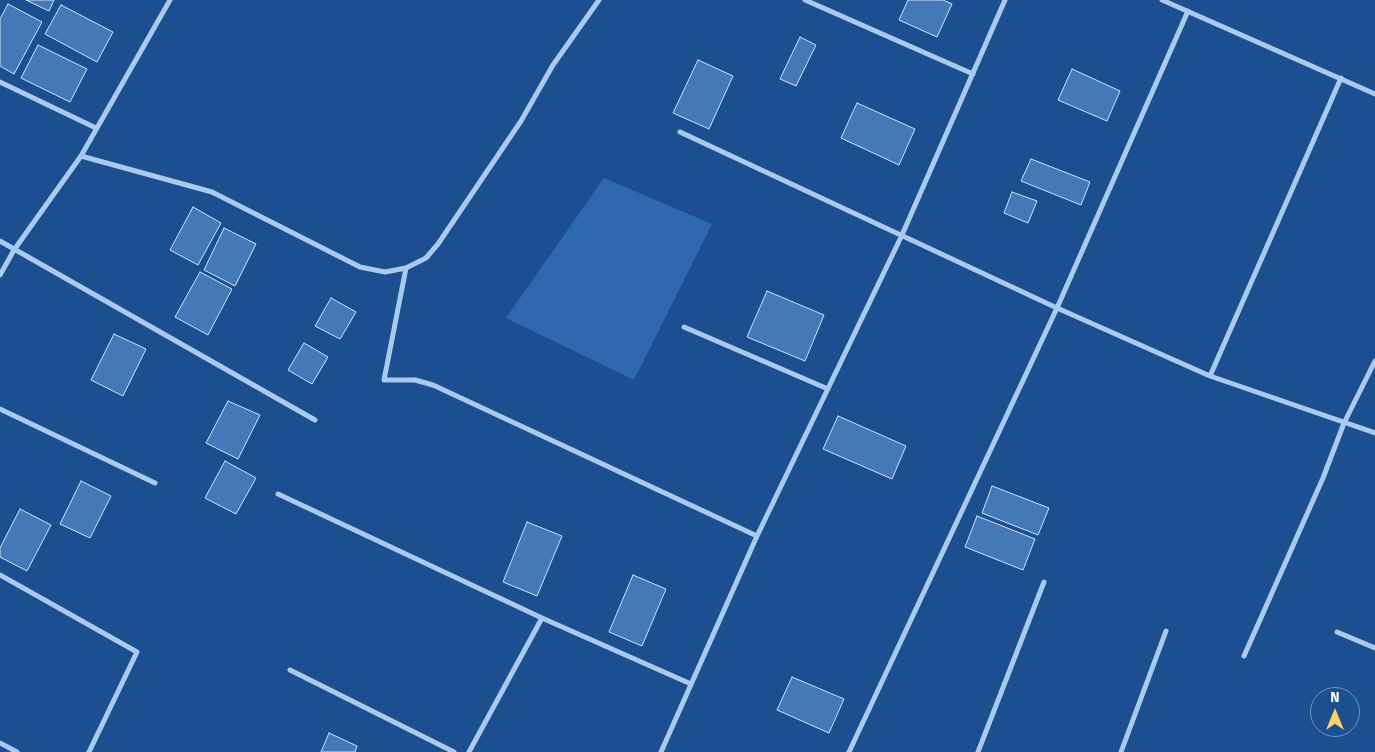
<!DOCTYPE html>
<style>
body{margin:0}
#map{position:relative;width:1375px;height:752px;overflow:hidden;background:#1b4f8f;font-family:"Fira Sans",sans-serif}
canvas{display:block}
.north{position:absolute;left:1310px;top:687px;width:50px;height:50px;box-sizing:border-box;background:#1b4f8f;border:1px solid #7695bc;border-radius:50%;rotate:0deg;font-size:14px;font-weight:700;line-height:20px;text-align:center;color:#fff}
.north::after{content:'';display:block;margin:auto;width:18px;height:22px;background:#ffd166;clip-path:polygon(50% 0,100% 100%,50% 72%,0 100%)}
</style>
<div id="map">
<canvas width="1375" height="752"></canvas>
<div class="north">N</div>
</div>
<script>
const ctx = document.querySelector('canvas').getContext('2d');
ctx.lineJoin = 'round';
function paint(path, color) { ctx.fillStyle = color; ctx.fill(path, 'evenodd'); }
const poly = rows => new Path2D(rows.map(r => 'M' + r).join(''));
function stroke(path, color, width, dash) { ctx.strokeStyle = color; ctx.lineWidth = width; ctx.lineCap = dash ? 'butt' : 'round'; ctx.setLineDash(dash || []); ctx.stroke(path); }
paint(poly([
 [604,178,712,224,634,380,506,318]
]), '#2e69ad');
const building = poly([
 [26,0,54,0,49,11,26,0],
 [908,0,943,0,952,4,937,37,899,20,908,0],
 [8,4,42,22,14,74,0,66,0,19,8,4],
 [61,5,113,32,97,62,45,34,61,5],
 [800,37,816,45,796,86,780,79,800,37],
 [38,45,87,69,70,102,21,78,38,45],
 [698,60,733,76,709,129,673,113,698,60],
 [1072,69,1120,91,1107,121,1058,100,1072,69],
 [857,103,915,129,899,165,841,138,857,103],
 [1031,159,1090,182,1081,205,1021,181,1031,159],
 [1012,192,1037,201,1028,223,1004,213,1012,192],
 [193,207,221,223,198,265,170,250,193,207],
 [224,228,256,244,235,286,204,270,224,228],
 [200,272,232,289,208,335,175,317,200,272],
 [767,291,824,315,805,361,747,337,767,291],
 [331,298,356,312,340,339,315,326,331,298],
 [114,334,146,349,123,396,91,380,114,334],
 [304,343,328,357,312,384,288,370,304,343],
 [228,401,260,415,238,459,206,443,228,401],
 [838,416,906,446,892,479,823,449,838,416],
 [225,461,256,478,236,514,205,498,225,461],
 [81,481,111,496,90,538,60,524,81,481],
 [992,486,1049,508,1038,535,982,513,992,486],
 [20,509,51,525,27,571,0,557,0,548,20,509],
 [977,516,1035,539,1023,570,965,547,977,516],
 [527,522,562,536,537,596,503,582,527,522],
 [633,575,666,589,642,646,609,632,633,575],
 [792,677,844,699,829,733,777,710,792,677],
 [329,733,357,746,355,752,321,752,329,733]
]);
paint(building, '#4478b7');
stroke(building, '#cfe3fa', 1);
stroke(poly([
 [805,0,973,74],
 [1162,0,1375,94],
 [0,82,96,128],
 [680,132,1057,308,1210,376,1375,433],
 [81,156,212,192,360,267,385,272,406,268,426,258,438,244,521,121,553,65,599,0],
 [0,241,315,420],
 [406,268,384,380,415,380,433,385,757,536],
 [0,275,14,250,81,156,170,0],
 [684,327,828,389],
 [1210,376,1341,78],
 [0,409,155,483],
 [278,494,542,618,691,684],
 [0,575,137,652,89,752],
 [1337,632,1375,648],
 [1244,656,1323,478,1344,423,1375,361],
 [290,670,454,752],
 [0,743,17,752],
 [469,752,542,618],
 [661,752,757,536,902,235,1005,0],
 [849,752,1057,308,1188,11],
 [978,752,1044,582],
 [1121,752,1166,631]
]), '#a9c9ee', 5);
</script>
